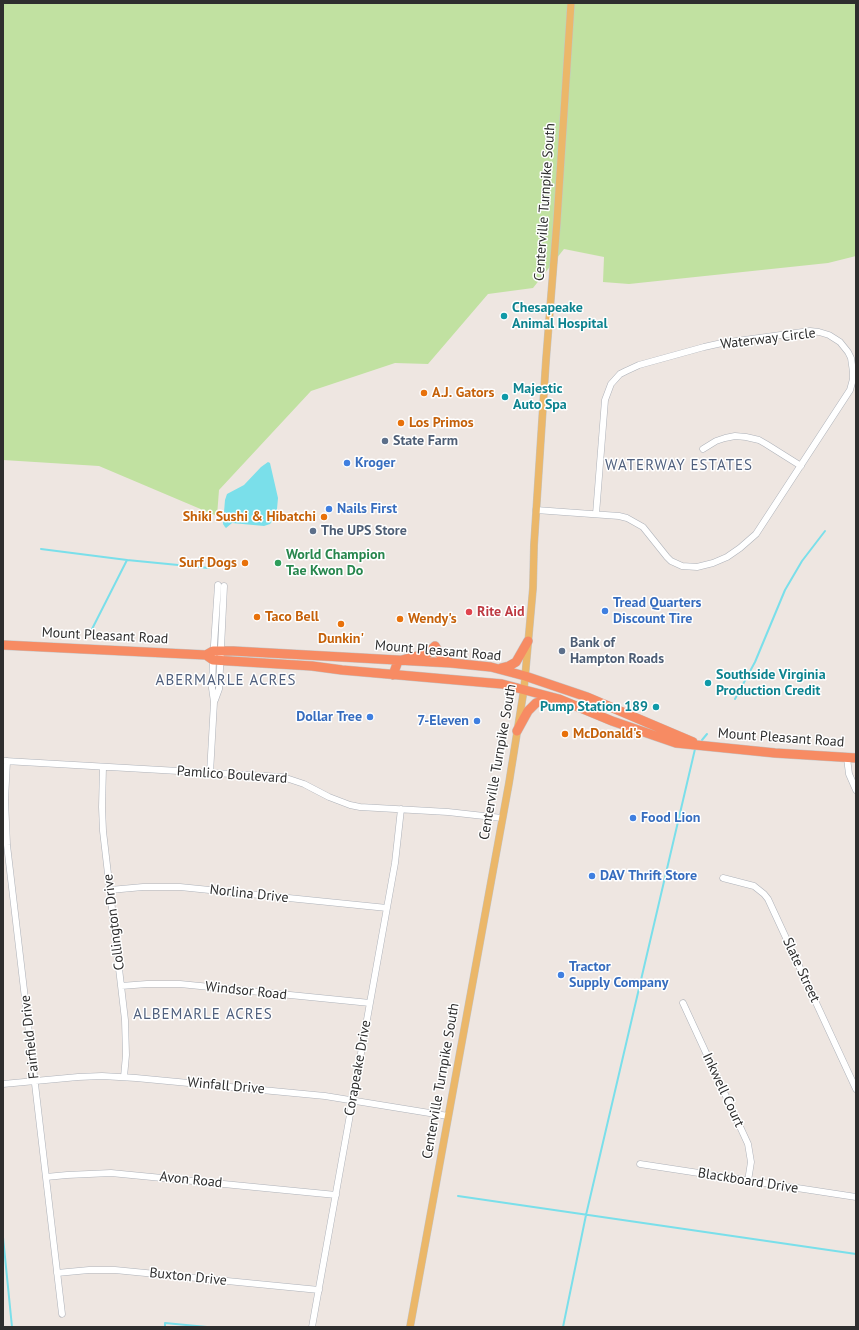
<!DOCTYPE html>
<style>
body{margin:0}
#map{position:relative;width:859px;height:1330px;overflow:hidden;background:#eee6e1;font-family:"PT Sans",sans-serif}
canvas{display:block}
.frame{position:absolute;inset:0;border:4px solid #2e2e2e;pointer-events:none}
</style>
<div id="map">
<canvas width="859" height="1330"></canvas>
<div class="frame"></div>
</div>
<script>
const ctx = document.querySelector('canvas').getContext('2d');
ctx.lineJoin = 'round';
function paint(path, color) { ctx.fillStyle = color; ctx.fill(path, 'evenodd'); }
const poly = rows => new Path2D(rows.map(r => 'M' + r).join(''));
function stroke(path, color, width, dash) { ctx.strokeStyle = color; ctx.lineWidth = width; ctx.lineCap = dash ? 'butt' : 'round'; ctx.setLineDash(dash || []); ctx.stroke(path); }
function label(font, color, halo, rows, align = 'center') {
  ctx.font = font + ' "PT Sans",sans-serif'; ctx.lineWidth = 3; ctx.setLineDash([]); ctx.textBaseline = 'middle'; ctx.strokeStyle = halo; ctx.fillStyle = color; for (const [text, x, y, turn = 0] of rows) {
    ctx.save(); ctx.translate(x, y); ctx.rotate((+turn || 0) * Math.PI / 180); ctx.textAlign = isNaN(turn) ? turn : align; if (halo) ctx.strokeText(text, 0, 0); ctx.fillText(text, 0, 0); ctx.restore();
  }
}
paint(poly([
 [3,3,856,3,856,256,828,263,629,284,603,282,604,257,564,249,533,288,488,294,428,364,395,363,311,391,219,490,217,516,99,466,3,460]
]), '#c1e1a1');
paint(poly([
 [268,462,270,463,278,498,277,509,274,519,270,524,264,526,232,523,226,528,225,527,223,524,225,500,227,494,244,485,261,467]
]), '#7adfea');
stroke(poly([
 [41,549,127,560,209,568],
 [89,635,127,560],
 [735,699,755,662,785,590,802,561,825,531],
 [702,740,707,734],
 [458,1196,856,1254],
 [3,1237,12,1327],
 [165,1327,165,1323,207,1327],
 [563,1327,586,1215,695,749]
]), '#7adfea', 2);
const minor = poly([
 [703,449,716,441,725,438,735,436,746,437,759,440,766,444,801,466],
 [536,510,619,516,627,518,643,527,667,557,671,561,682,566,697,567,713,563,727,557,740,548,756,534,850,390,853,379,853,372,851,358,848,352,840,342,829,335,819,332,810,331,722,343,704,347,639,365,626,371,620,374,611,384,605,400,596,514],
 [215,700,219,689,224,586],
 [847,758,849,774,856,790],
 [5,761,283,777,304,784,329,797,350,805,360,807,448,812,502,818],
 [7,761,5,800,7,845,62,1314],
 [103,767,102,807,103,831,125,1020,126,1055,124,1077],
 [210,773,214,702,212,688,213,660,218,585],
 [723,878,754,886,764,894,768,899,856,1089],
 [110,890,143,887,180,887,387,908],
 [121,986,147,984,180,984,370,1003],
 [683,1003,748,1144,751,1162,748,1181],
 [3,1084,78,1077,102,1076,136,1078,325,1096,448,1116],
 [640,1164,856,1197],
 [46,1177,67,1175,111,1173,336,1195],
 [57,1273,89,1270,115,1270,319,1290],
 [312,1327,395,863,401,809]
]);
const major = poly([
 [410,1327,509,783,524,689,533,588,534,545,546,360,557,221,571,3]
]);
const highway = poly([
 [3,645,206,655,213,660,312,666,342,670,502,684,559,699,612,721,676,743,775,753,856,758],
 [206,655,213,651,233,651,451,663,491,667,525,676,587,697,693,742],
 [501,668,509,666,516,662,528,641],
 [393,675,398,661,428,653,435,646,442,657,451,663],
 [517,731,528,711,536,703,545,700,554,700]
]);
stroke(minor, '#aeb2b9', 7);
stroke(major, '#c4c4c4', 8);
stroke(highway, '#c4c4c4', 10);
stroke(minor, '#fff', 6);
stroke(major, '#ebb769', 7);
stroke(highway, '#f78b63', 9);
for (const [x, y, r, color] of [
 [504,316,4,"#0f9aa8"],
 [424,393,4,"#e8710a"],
 [505,397,4,"#0f9aa8"],
 [401,423,4,"#e8710a"],
 [385,441,4,"#5c6f8a"],
 [347,463,4,"#3f7fe0"],
 [329,509,4,"#3f7fe0"],
 [324,517,4,"#e8710a"],
 [313,531,4,"#5c6f8a"],
 [245,563,4,"#e8710a"],
 [278,563,4,"#2e9e5b"],
 [605,611,4,"#3f7fe0"],
 [469,612,4,"#e0444e"],
 [257,617,4,"#e8710a"],
 [400,619,4,"#e8710a"],
 [341,624,4,"#e8710a"],
 [562,651,4,"#5c6f8a"],
 [708,683,4,"#0f9aa8"],
 [656,707,4,"#0f9aa8"],
 [370,717,4,"#3f7fe0"],
 [477,721,4,"#3f7fe0"],
 [565,734,4,"#e8710a"],
 [633,818,4,"#3f7fe0"],
 [592,876,4,"#3f7fe0"],
 [561,975,4,"#3f7fe0"]
]) { const dot = new Path2D(); dot.arc(x, y, r, 0, 2 * Math.PI); ctx.fillStyle = color; ctx.fill(dot); stroke(dot, '#fff', 1.5); }
label('14px', '#2e2e2e', '#fff', [
 ["Centerville Turnpike South",545,202,-86],
 ["Waterway Circle",768,339,-7],
 ["Mount Pleasant Road",105,636,3],
 ["Mount Pleasant Road",438,651,5],
 ["Mount Pleasant Road",781,738,4],
 ["Centerville Turnpike South",498,762,-80],
 ["Pamlico Boulevard",232,775,4],
 ["Norlina Drive",249,894,6],
 ["Collington Drive",114,922,-97],
 ["Slate Street",801,970,65],
 ["Windsor Road",246,991,6],
 ["Fairfield Drive",30,1037,-96],
 ["Corapeake Drive",358,1068,-80],
 ["Centerville Turnpike South",441,1081,-80],
 ["Winfall Drive",226,1086,5],
 ["Inkwell Court",723,1090,65],
 ["Avon Road",191,1180,6],
 ["Blackboard Drive",748,1181,9],
 ["Buxton Drive",188,1277,6]
]);
label('bold 14px', '#0d838f', '#fff', [
 ["Chesapeake",512,308],
 ["Animal Hospital",512,324],
 ["Majestic",513,389],
 ["Auto Spa",513,405],
 ["Southside Virginia",716,675],
 ["Production Credit",716,691],
 ["Pump Station 189",648,707,"right"]
], 'left');
label('bold 14px', '#c56008', '#fff', [
 ["A.J. Gators",432,393],
 ["Los Primos",409,423],
 ["Shiki Sushi & Hibatchi",316,517,"right"],
 ["Surf Dogs",237,563,"right"],
 ["Taco Bell",265,617],
 ["Wendy's",408,619],
 ["Dunkin'",341,639,"center"],
 ["McDonald's",573,734]
], 'left');
label('bold 14px', '#4e5e75', '#fff', [
 ["State Farm",393,441],
 ["The UPS Store",321,531],
 ["Bank of",570,643],
 ["Hampton Roads",570,659]
], 'left');
label('bold 14px', '#366cbe', '#fff', [
 ["Kroger",355,463],
 ["Nails First",337,509],
 ["Tread Quarters",613,603],
 ["Discount Tire",613,619],
 ["Dollar Tree",362,717,"right"],
 ["7-Eleven",469,721,"right"],
 ["Food Lion",641,818],
 ["DAV Thrift Store",600,876],
 ["Tractor",569,967],
 ["Supply Company",569,983]
], 'left');
label('bold 14px', '#27864d', '#fff', [
 ["World Champion",286,555],
 ["Tae Kwon Do",286,571]
], 'left');
label('bold 14px', '#be3a42', '#fff', [
 ["Rite Aid",477,612]
], 'left');
ctx.letterSpacing = '1px';
label('15px', '#4f5f7d', '#fff', [
 ["WATERWAY ESTATES",679,466],
 ["ABERMARLE ACRES",226,681],
 ["ALBEMARLE ACRES",203,1015]
]);
ctx.letterSpacing = '0px';
</script>
